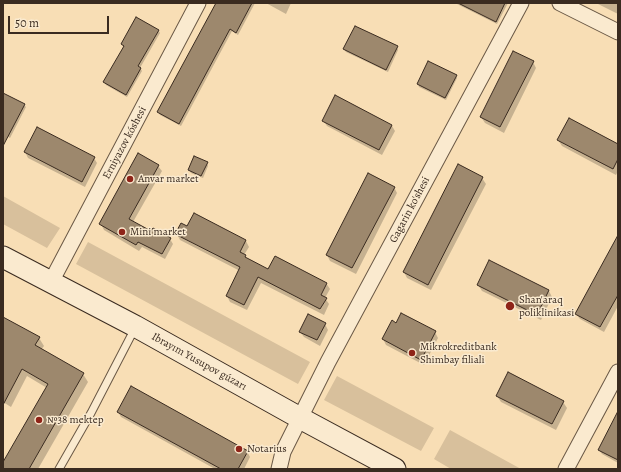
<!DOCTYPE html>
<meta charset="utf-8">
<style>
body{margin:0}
#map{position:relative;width:621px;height:472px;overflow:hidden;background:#f8deb5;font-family:Alegreya,serif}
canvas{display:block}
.frame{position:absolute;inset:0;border:4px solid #3a2b20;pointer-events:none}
.scale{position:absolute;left:8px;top:16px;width:101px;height:18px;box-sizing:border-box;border:2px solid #3a2b20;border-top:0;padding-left:5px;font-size:12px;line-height:14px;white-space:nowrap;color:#3a2b20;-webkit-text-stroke:3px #faeacf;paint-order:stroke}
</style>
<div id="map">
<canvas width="621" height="472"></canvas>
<div class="frame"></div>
<div class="scale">50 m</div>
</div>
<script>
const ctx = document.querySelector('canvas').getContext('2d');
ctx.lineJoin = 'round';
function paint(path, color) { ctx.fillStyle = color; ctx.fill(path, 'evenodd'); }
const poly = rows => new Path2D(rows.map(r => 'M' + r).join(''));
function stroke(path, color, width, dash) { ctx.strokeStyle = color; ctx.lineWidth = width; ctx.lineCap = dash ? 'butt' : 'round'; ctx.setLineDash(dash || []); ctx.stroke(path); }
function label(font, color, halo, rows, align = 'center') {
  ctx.font = font + ' Alegreya,serif'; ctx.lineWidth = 3; ctx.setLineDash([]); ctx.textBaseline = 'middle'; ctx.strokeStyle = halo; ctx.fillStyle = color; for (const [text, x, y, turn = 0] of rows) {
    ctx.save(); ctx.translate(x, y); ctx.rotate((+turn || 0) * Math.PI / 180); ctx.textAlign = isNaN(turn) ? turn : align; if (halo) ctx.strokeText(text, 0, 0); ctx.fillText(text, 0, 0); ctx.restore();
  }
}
paint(poly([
 [3,196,60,228,47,248,3,224],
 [88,242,310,362,298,384,76,264],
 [337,376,434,428,421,451,324,400],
 [450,430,521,469,451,469,434,459]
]), '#d8c09c');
paint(poly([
 [217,3,255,3,238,35,232,31,181,126,160,115,158,112],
 [266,3,291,3,286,14],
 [455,3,508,3,497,24],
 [596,3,618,3,618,14],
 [158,30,160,33,140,68,142,71,127,97,106,85,104,82,124,48,122,44],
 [397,47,398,50,388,72,346,52,344,49],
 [533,62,536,68,504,133,485,123,481,117],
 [456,75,457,78,446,100,419,87,418,84],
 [3,94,24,105,26,107,10,138,3,134],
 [323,120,392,126,395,131,382,155,327,126],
 [558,140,618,145,618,171,616,175,562,146],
 [25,152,94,158,97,163,85,187,28,158],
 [207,163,208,166,203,178,191,173,189,170],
 [158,166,162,171,133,222,152,233,170,239,173,244,165,259,142,247,139,251,104,230,101,224],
 [482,178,486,184,431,290,407,278,404,272],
 [394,187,397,193,356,274,330,261,327,255],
 [187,228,246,241,249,247,244,255,247,259,268,270,326,283,330,289,325,298,329,304,324,315,261,283,247,310,230,302,227,296,240,271,180,240,177,234],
 [618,237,618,306,604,332,580,319,576,314],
 [490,262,549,291,552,297,541,320,482,291,478,285],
 [3,322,39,338,44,346,41,350,83,374,88,382,38,469,3,469,3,463,47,388,27,376,11,407,3,402],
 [325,324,328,330,320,346,304,337,300,332],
 [397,324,435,332,438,338,424,365,386,345,383,339],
 [497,396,563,402,567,408,556,430,501,402],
 [118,412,247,451,250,457,244,469,215,469,121,417],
 [618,415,618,463,602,454,599,450]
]), '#0003');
const building = poly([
 [216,3,252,3,236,33,230,29,179,124,157,112,216,3],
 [458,3,505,3,496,22,458,3],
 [136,17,159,30,138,66,141,68,126,95,103,82,124,46,121,44,136,17],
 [355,26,398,46,386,70,343,49,355,26],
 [513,51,534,61,500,127,480,117,513,51],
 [428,61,457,75,445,98,417,84,428,61],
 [3,93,25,104,3,146,3,93],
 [335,95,392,125,379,150,322,121,335,95],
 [569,118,618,144,618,159,613,169,557,140,569,118],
 [37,127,95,157,82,182,24,152,37,127],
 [138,153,159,165,129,219,151,231,153,228,171,238,162,254,138,242,136,245,99,224,138,153],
 [194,156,208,162,201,176,188,170,194,156],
 [458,164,483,177,428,285,403,272,458,164],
 [368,173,395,187,352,268,326,255,368,173],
 [194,213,246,240,240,252,246,255,245,257,268,269,275,256,327,283,321,295,327,298,320,309,258,277,244,305,226,296,240,267,175,234,181,223,187,226,194,213],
 [618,235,618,295,600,327,575,314,618,235],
 [489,260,549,290,537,315,477,285,489,260],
 [401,313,436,331,421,360,382,339,392,320,396,323,401,313],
 [308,314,326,323,317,340,299,332,308,314],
 [3,317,40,337,35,345,84,373,29,469,3,469,3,462,48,384,22,369,3,405,3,317],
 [508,372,564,401,552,424,496,396,508,372],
 [131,386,248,451,238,469,221,469,117,412,131,386],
 [618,411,618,460,598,450,618,411]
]);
paint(building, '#9d886d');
stroke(building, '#3a2b20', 1);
const service = poly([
 [59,469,91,413,135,328]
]);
const minor = poly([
 [560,3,618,32],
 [51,282,198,3],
 [279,469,283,452,328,362,521,3],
 [566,469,618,372]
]);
const secondary = poly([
 [3,257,135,326,300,418,395,469]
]);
stroke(service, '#6a5845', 9);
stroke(minor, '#6a5845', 17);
stroke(secondary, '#3a2b20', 23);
stroke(service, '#faeacf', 7);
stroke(minor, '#faeacf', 15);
stroke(secondary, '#faeacf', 21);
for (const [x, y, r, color] of [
 [130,179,4,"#8f2418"],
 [122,232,4,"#8f2418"],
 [510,306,5,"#8f2418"],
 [412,353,4,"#8f2418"],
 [39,420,4,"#8f2418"],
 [239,449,4,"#8f2418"]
]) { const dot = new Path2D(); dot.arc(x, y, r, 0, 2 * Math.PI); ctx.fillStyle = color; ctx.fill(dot); stroke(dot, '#faeacf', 1.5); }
label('11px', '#3a2b20', '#faeacf', [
 ["Erniyazov kóshesi",125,143,-62],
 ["Gagarin ko'shesi",410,210,-62],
 ["Ibrayım Yusupov gúzarı",199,362,29]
]);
label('11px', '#3a2b20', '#faeacf', [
 ["Anvar market",138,179],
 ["Mini market",130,232],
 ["Shan'araq",519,300],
 ["poliklinikasi",519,313],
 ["Mikrokreditbank",420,347],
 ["Shimbay filiali",420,360],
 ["№38 mektep",47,420],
 ["Notarius",247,449]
], 'left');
</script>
